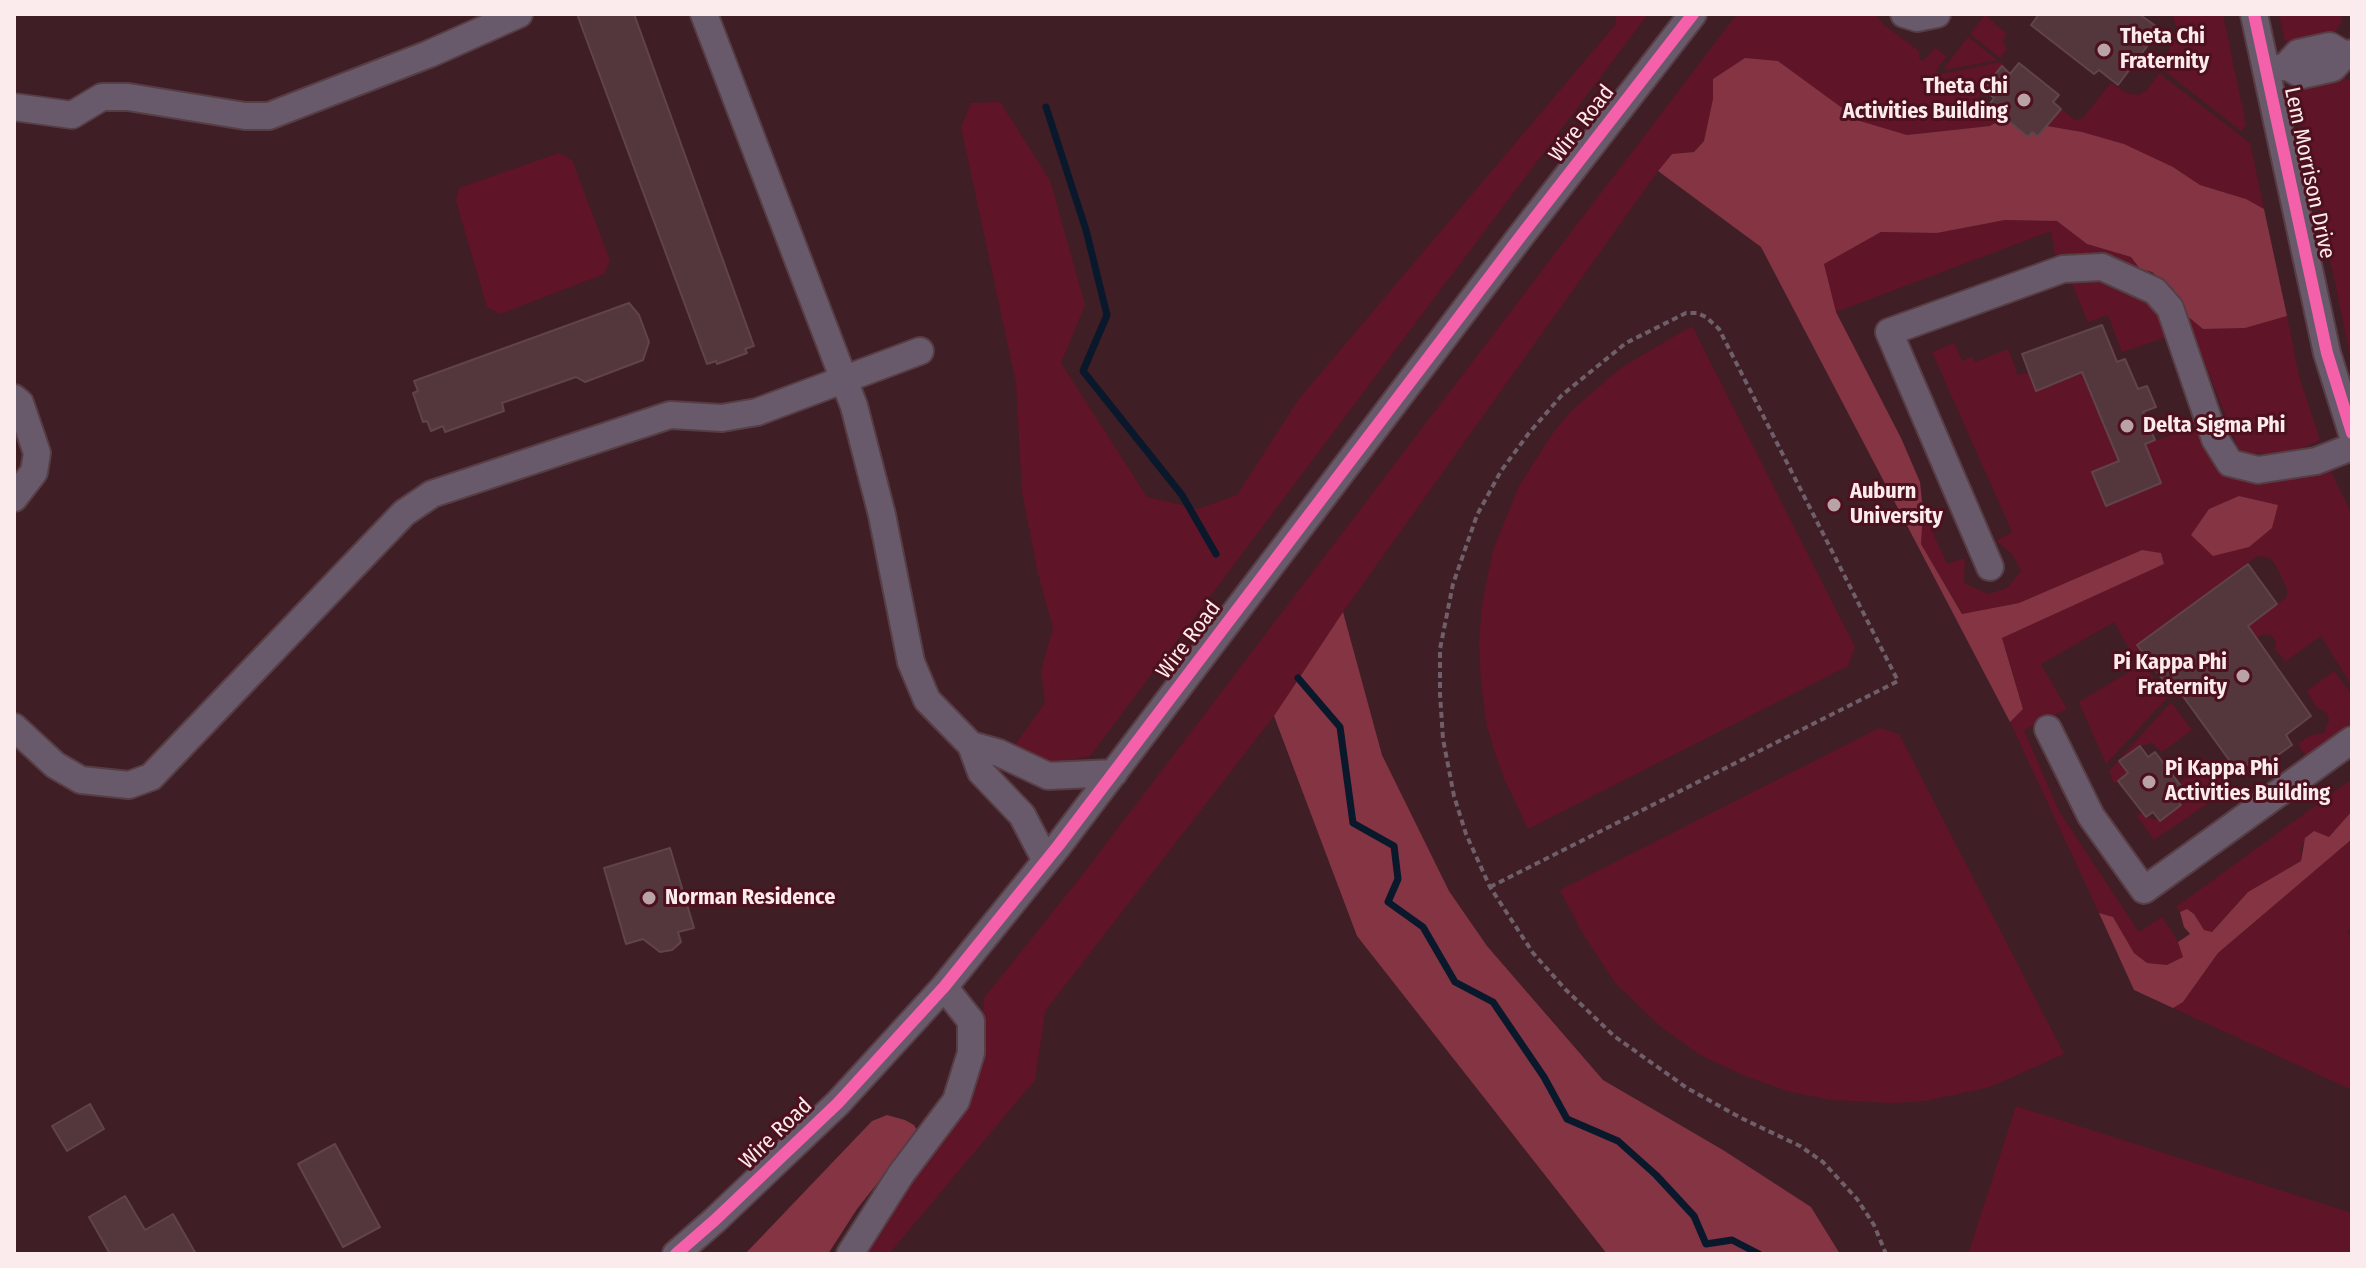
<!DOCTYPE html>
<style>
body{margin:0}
#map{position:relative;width:2366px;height:1268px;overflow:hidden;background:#3f1e26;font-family:"Fira Sans Condensed",sans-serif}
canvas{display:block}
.frame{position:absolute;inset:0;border:16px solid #fcebed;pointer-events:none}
</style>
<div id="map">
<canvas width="2366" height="1268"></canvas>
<div class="frame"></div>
</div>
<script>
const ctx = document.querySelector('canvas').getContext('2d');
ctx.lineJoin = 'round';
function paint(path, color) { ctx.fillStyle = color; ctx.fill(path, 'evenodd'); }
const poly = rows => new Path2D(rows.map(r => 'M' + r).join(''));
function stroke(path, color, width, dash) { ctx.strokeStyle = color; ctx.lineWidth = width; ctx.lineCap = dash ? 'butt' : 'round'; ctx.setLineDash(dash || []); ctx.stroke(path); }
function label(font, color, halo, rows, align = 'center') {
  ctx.font = font + ' "Fira Sans Condensed",sans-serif'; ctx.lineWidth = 6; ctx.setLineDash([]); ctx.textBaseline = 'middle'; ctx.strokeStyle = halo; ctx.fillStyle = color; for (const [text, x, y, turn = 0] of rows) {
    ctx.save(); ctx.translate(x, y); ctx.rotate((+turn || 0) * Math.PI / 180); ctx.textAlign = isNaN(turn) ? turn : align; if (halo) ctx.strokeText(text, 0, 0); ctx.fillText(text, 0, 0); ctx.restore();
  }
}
paint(poly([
 [1615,14,1648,14,1090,756,1049,764,1012,749,1045,703,1041,671,1053,628,1038,574,1022,492,1016,383,961,127,971,103,1000,102,1050,180,1085,305,1061,363,1147,497,1198,509,1237,495,1298,400,1616,24],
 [1737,14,1875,14,1884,25,1919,51,1919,58,1923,61,1935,48,1947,56,1936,70,1941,74,2000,62,2004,64,1977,99,1978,104,1985,109,1989,105,2005,117,1991,126,1907,135,1860,121,1778,61,1713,79,1713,99,1704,141,1694,152,1672,154,1658,171,1343,612,1274,716,1045,1011,1035,1080,889,1254,860,1254,951,1128,981,1051,984,998,1083,874],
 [2172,14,2223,14,2246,125,2241,131,2162,69,2177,28],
 [2279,14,2342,14,2342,22,2331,37,2291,42,2285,41],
 [1985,15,2006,33,2003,42,2007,49,2000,58,1970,34],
 [1968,37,1997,60,1946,70,1944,68],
 [2159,73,2250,143,2264,209,2246,199,2200,185,2173,167,2047,126,2061,109,2075,120,2082,119,2111,83,2127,93,2139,95,2147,90],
 [2342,75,2352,83,2352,364,2295,92,2304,83],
 [559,153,572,160,610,261,604,274,500,314,487,307,456,201,459,188],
 [2005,220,2058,221,2087,244,2131,257,2140,269,2093,253,2055,255,2051,231,1836,312,1824,264,1881,232,1937,233],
 [2076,280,2096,281,2150,305,2158,315,2167,337,2122,352,2108,315,2088,322,2072,284],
 [2186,315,2203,329,2245,328,2287,316,2299,376,2320,440,2300,449,2278,453,2246,454,2238,448],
 [1692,326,1855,647,1848,666,1528,829,1504,778,1495,753,1487,726,1481,683,1479,642,1482,605,1493,550,1519,486,1552,434,1572,410,1622,367],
 [1954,343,1962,361,1972,357,1975,362,2008,349,2018,375,2029,372,2037,390,2082,372,2119,461,2092,472,2106,505,2161,483,2145,444,2198,426,2213,462,2224,474,2241,479,2326,470,2331,472,2352,514,2352,686,2321,636,2286,661,2275,650,2276,641,2271,635,2263,634,2252,642,2232,638,2287,597,2287,589,2276,566,2270,558,2257,556,2137,645,2150,661,2145,666,2167,698,2106,764,2079,702,2139,666,2114,622,2041,664,2067,709,2024,730,2059,811,2139,932,2162,917,2179,943,2184,957,2167,965,2147,963,2134,953,2113,917,2099,913,2010,722,2023,708,2002,638,2163,564,2142,550,2019,603,1963,614,1921,544,1923,511,1947,564,1965,558,1964,583,1988,594,2007,588,2021,571,2012,554,1996,541,2012,532,1932,352],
 [2334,671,2352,695,2352,725,2307,758,2298,744,2309,736,2324,733,2329,720,2327,713,2316,707,2307,691],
 [2171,702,2192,730,2162,752,2152,743,2140,746,2119,761,2128,773,2114,784,2109,771],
 [1879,728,1899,734,2064,1054,1990,1087,1925,1101,1894,1103,1830,1100,1787,1091,1745,1076,1700,1055,1660,1026,1616,984,1583,934,1560,890],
 [2212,761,2232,787,2154,840,2137,816,2142,812,2146,817,2160,820,2185,800,2186,795,2179,783],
 [2352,779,2352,811,2329,837,2314,832,2301,847,2301,861,2248,892,2212,932,2204,930,2194,914,2187,909,2180,912,2176,907],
 [2352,839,2352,924,2347,933,2352,937,2352,1090,2173,1008,2183,1002,2218,953],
 [2016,1106,2352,1213,2352,1254,1968,1254]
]), '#601427');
paint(poly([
 [1745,58,1778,61,1860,121,1907,135,1990,126,2005,117,2038,136,2047,126,2082,132,2124,144,2173,167,2200,185,2246,199,2264,209,2287,316,2245,328,2203,329,2186,315,2173,289,2152,272,2140,269,2131,257,2087,244,2057,221,2005,220,1937,233,1881,232,1824,264,1836,312,1901,438,1920,482,1923,511,1921,544,1962,614,2019,603,2142,550,2161,553,2164,564,2002,638,2023,709,2010,722,1761,247,1658,171,1672,154,1694,152,1704,141,1713,99,1713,79],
 [2239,496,2278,505,2272,528,2249,547,2213,556,2191,535,2209,509],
 [1343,612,1382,755,1449,891,1487,946,1603,1080,1723,1150,1811,1207,1840,1254,1607,1254,1357,936,1274,716],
 [2352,811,2352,839,2218,953,2183,1002,2173,1008,2134,990,2099,913,2113,917,2134,953,2147,963,2167,965,2183,957,2178,942,2190,934,2184,927,2180,912,2187,909,2194,914,2204,930,2212,932,2248,892,2301,861,2305,838,2314,831,2329,837],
 [887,1115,905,1120,914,1125,918,1132,857,1209,828,1254,745,1254,872,1121]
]), '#843443');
stroke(poly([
 [1046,107,1086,230,1107,315,1083,371,1182,495,1216,554],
 [1298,678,1340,727,1353,823,1394,846,1398,879,1388,902,1423,927,1455,982,1493,1002,1544,1077,1567,1119,1618,1141,1656,1175,1694,1216,1706,1244,1732,1240,1759,1254]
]), '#0a182b', 7);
const building = poly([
 [577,14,634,14,754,346,745,349,747,353,717,364,716,361,707,364,577,14],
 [2039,14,2139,14,2160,29,2118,85,2099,70,2094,74,2031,25,2039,14],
 [2019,63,2059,95,2053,102,2061,109,2038,136,2032,132,2028,137,1989,105,1994,98,1983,89,2002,66,2010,74,2019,63],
 [629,303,639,315,649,342,643,360,585,382,576,377,502,403,504,411,445,432,443,426,431,431,427,421,423,422,413,393,418,391,414,381,629,303],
 [2102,325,2117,362,2125,359,2138,389,2147,386,2156,407,2143,412,2155,440,2145,444,2161,483,2106,506,2092,472,2119,461,2082,372,2036,391,2022,354,2102,325],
 [2248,564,2277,604,2248,626,2311,716,2286,735,2292,745,2260,768,2255,760,2237,771,2172,681,2166,684,2137,645,2248,564],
 [2140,746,2148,757,2155,752,2185,791,2176,798,2181,805,2160,821,2153,812,2146,817,2118,781,2128,773,2119,761,2140,746],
 [670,848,694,928,678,932,681,942,672,950,660,952,643,939,626,944,604,868,670,848],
 [90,1104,104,1129,67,1151,52,1126,90,1104],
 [335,1144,380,1227,343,1247,298,1164,335,1144],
 [125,1196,145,1230,173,1214,196,1254,110,1254,89,1217,125,1196]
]);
paint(building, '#53373d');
stroke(building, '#60444a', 2);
const minor = poly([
 [704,14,854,406,882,515,911,662,927,700,971,745,981,772,1022,815,1046,861],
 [1904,14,1917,18,1937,14],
 [2254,14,2327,353,2352,433],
 [2286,66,2302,75,2333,68,2345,55],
 [2267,71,2286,66,2298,53,2330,46,2345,55,2352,53],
 [14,107,72,115,102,97,128,97,245,116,269,116,429,54,519,14],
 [14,398,20,403,37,453,34,472,14,498],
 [1990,567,1889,332,2063,269,2102,267,2155,291,2170,308,2215,439,2230,463,2258,470,2316,461,2352,447],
 [14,727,55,765,81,780,129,785,151,777,404,513,432,494,670,415,722,418,757,412,920,351],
 [2048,729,2091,816,2144,890,2352,740],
 [971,745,999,753,1048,776,1114,773],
 [676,1254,715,1220,838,1103,944,987,1058,846,1520,237,1693,14],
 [850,1254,901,1174,956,1101,971,1053,971,1021,944,987]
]);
stroke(minor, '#573d44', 30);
stroke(poly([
 [1490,887,1898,681,1719,329,1706,317,1697,313,1686,313,1626,343,1562,395,1529,433,1501,471,1477,515,1453,584,1440,649,1440,694,1443,739,1454,796,1466,834,1490,887,1533,953,1565,989,1614,1036,1687,1088,1741,1118,1800,1146,1823,1162,1857,1199,1874,1225,1886,1254]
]), '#6e5f69', 4, [6, 4]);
stroke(minor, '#685a6a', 26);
stroke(poly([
 [2254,14,2327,353,2352,433],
 [676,1254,715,1220,838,1103,944,987,1058,846,1520,237,1693,14]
]), '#f560ab', 12);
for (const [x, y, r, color] of [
 [2104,50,8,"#baa3a7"],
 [2024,100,8,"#baa3a7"],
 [2127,426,8,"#baa3a7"],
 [1834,505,8,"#baa3a7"],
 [2243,676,8,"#baa3a7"],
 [2149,782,8,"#baa3a7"],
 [649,898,8,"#baa3a7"]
]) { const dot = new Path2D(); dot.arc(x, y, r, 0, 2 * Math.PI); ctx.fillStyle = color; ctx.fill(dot); stroke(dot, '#4d111e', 3); }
label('bold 22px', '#fcebed', '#4d111e', [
 ["Theta Chi",2120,37],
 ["Fraternity",2120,62],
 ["Theta Chi",2008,87,"right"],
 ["Activities Building",2008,112,"right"],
 ["Delta Sigma Phi",2143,426],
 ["Auburn",1850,492],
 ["University",1850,517],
 ["Pi Kappa Phi",2227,663,"right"],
 ["Fraternity",2227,688,"right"],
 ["Pi Kappa Phi",2165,769],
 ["Activities Building",2165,794],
 ["Norman Residence",665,898]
], 'left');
label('22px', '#fcebed', '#4d111e', [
 ["Wire Road",1582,124,-52],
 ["Lem Morrison Drive",2309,173,78],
 ["Wire Road",1189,640,-53],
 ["Wire Road",776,1134,-44]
]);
</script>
